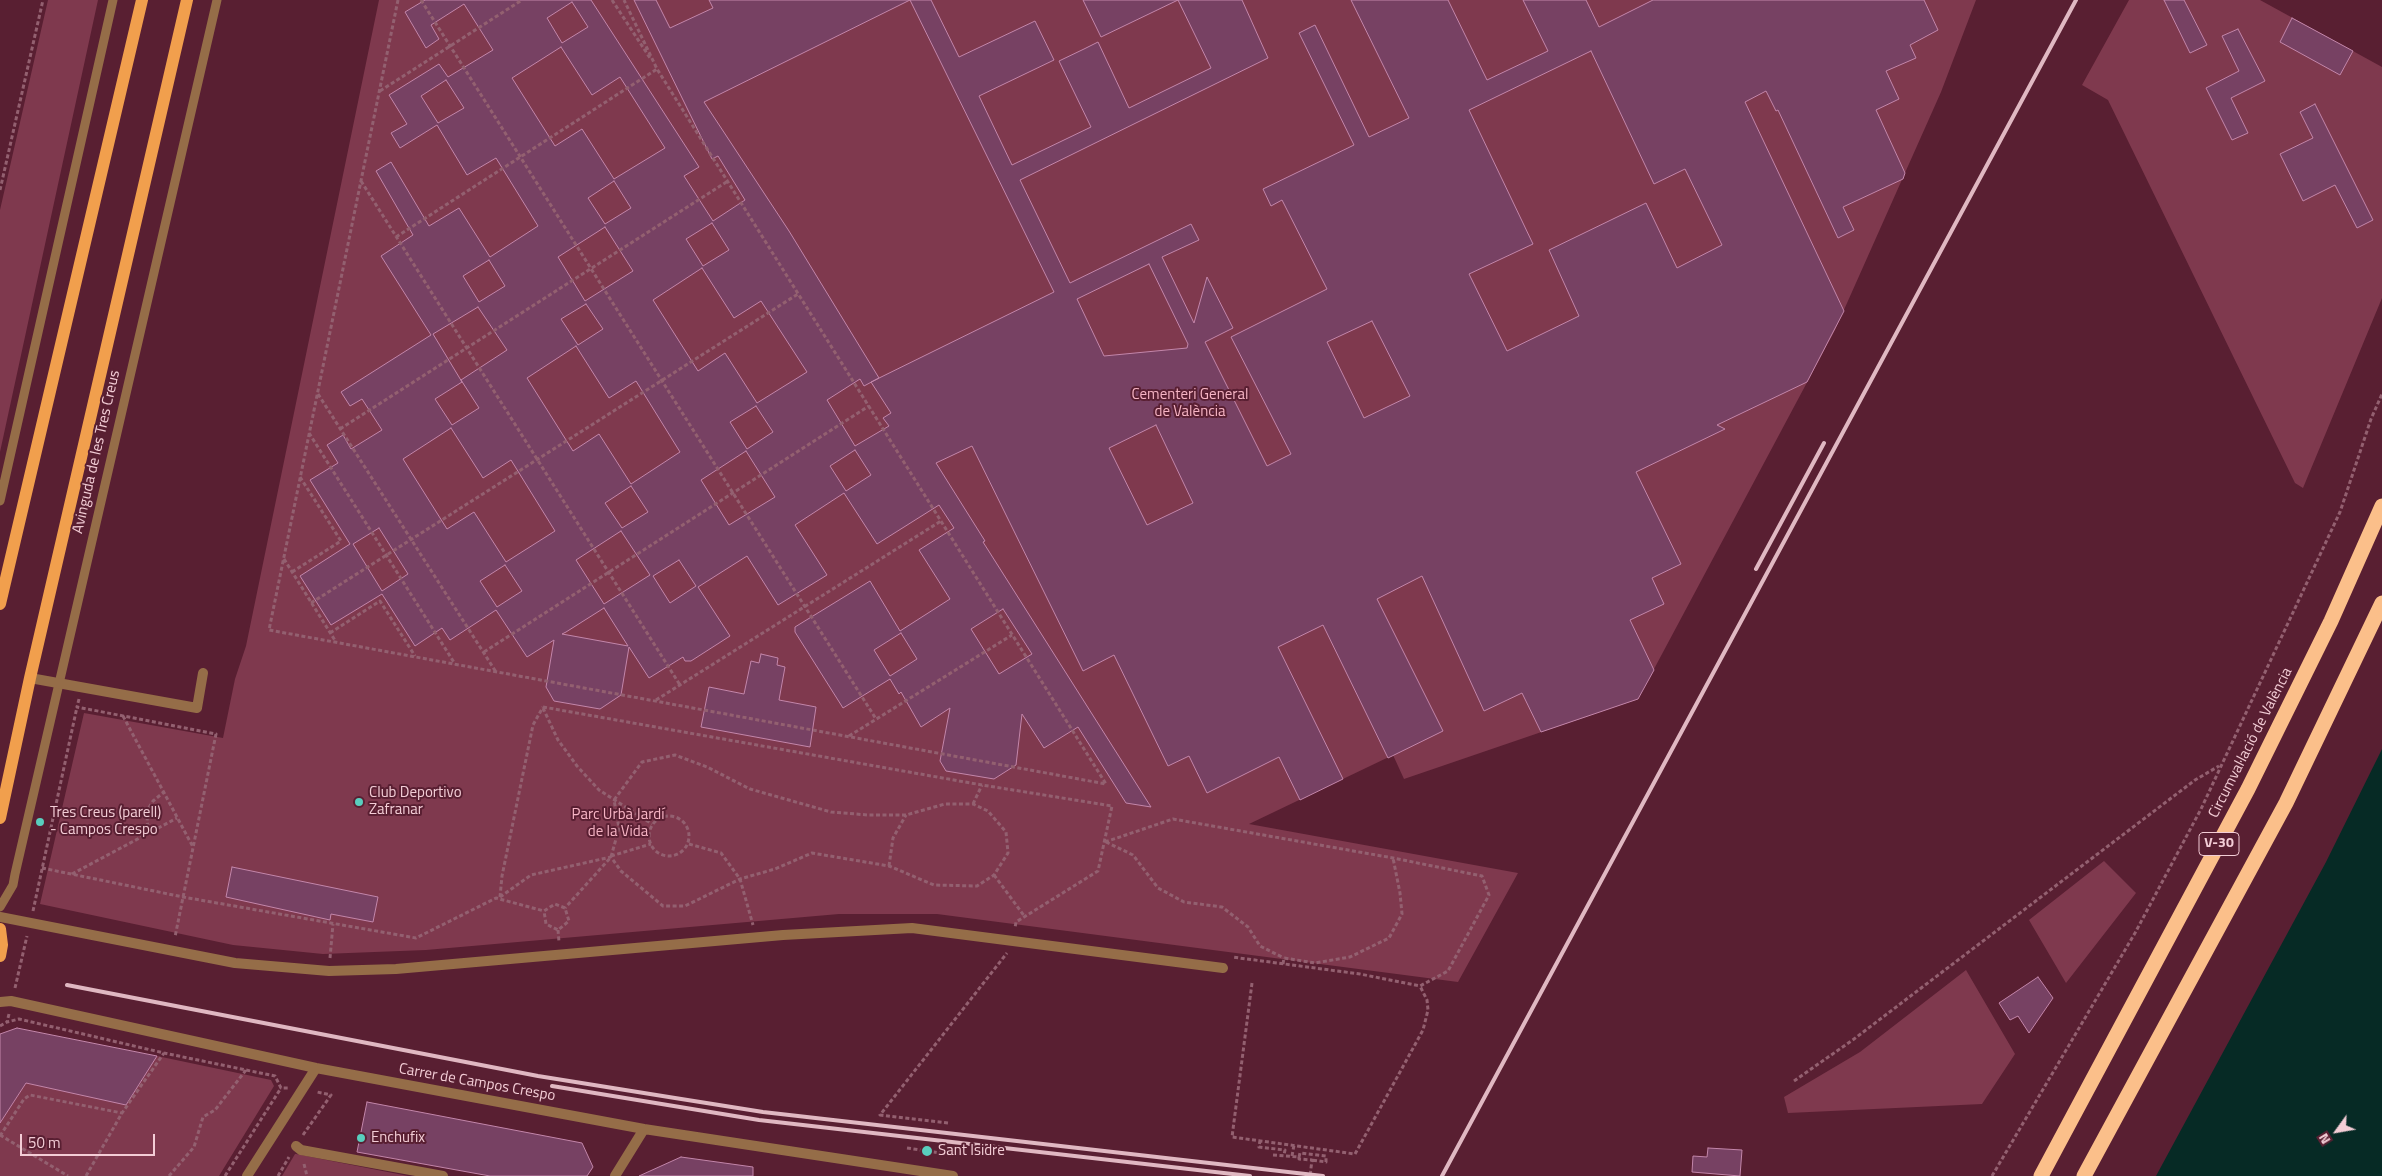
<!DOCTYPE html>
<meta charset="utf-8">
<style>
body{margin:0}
#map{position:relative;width:2382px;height:1176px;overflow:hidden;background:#591f32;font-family:"Titillium Web",sans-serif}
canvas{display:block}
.north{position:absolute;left:2312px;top:1106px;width:50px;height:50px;-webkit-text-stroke:4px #591f32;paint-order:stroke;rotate:238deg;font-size:14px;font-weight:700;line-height:20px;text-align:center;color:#f3cdd6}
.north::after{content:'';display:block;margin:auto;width:18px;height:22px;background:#f3cdd6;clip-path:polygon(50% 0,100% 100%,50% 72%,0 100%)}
.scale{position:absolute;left:20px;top:1134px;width:135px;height:22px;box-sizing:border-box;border:2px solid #f3cdd6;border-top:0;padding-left:6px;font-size:15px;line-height:18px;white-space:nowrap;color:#f3cdd6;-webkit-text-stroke:4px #591f32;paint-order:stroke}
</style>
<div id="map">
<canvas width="2382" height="1176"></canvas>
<div class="north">N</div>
<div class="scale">50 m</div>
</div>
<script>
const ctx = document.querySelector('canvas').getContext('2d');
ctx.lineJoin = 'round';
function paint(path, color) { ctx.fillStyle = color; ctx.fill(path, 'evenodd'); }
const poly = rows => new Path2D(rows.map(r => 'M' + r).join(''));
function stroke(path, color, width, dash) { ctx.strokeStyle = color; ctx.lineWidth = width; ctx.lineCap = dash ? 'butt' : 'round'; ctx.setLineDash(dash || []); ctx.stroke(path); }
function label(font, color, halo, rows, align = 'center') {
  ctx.font = font + ' "Titillium Web",sans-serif'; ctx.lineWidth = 4; ctx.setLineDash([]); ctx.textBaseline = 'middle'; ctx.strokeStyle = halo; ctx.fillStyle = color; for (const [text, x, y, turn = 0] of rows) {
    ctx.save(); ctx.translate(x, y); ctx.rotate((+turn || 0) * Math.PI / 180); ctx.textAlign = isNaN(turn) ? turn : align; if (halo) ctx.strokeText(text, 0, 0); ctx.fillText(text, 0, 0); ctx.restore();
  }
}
paint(poly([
 [48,0,98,0,0,452,0,210],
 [379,0,1976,0,1941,92,1835,330,1638,699,1404,779,1393,755,1249,824,1518,873,1458,982,937,914,839,914,426,950,323,954,233,945,40,904,84,713,223,738,235,679,246,646],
 [2129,0,2260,0,2382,67,2382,298,2303,488,2295,483,2108,100,2082,85],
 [2104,861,2136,893,2066,983,2029,920],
 [1966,970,2015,1054,1982,1104,1788,1113,1784,1097,1860,1052],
 [157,1056,271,1080,274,1086,219,1176,0,1176,0,1123,26,1083,126,1104],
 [295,1154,296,1154,408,1176,282,1176]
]), '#7f394e');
paint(poly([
 [2382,749,2382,1176,2156,1176,2326,862]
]), '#062a25');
const building = poly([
 [425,0,591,0,699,167,684,176,713,221,745,200,718,156,712,159,634,0,656,0,670,28,713,8,709,0,931,0,959,57,1035,21,1054,60,979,96,1012,165,1091,127,1059,61,1084,49,1098,42,1129,108,1211,68,1178,0,1101,37,1083,0,1242,0,1268,58,1020,180,1070,283,1191,224,1199,240,1162,257,1194,323,1207,277,1233,328,1205,342,1267,466,1291,454,1231,337,1327,289,1282,200,1271,206,1263,189,1354,145,1299,33,1315,25,1369,137,1409,118,1351,0,1448,0,1487,80,1548,51,1523,0,1586,0,1599,27,1653,0,1924,0,1938,30,1910,45,1916,58,1886,71,1899,99,1876,110,1905,173,1903,179,1843,207,1854,230,1838,238,1778,110,1776,111,1766,91,1745,102,1844,311,1807,382,1717,425,1725,429,1636,472,1681,564,1652,578,1664,604,1630,620,1654,670,1638,699,1541,732,1522,693,1484,711,1422,576,1377,599,1443,731,1388,758,1323,625,1278,647,1343,779,1300,800,1279,757,1207,793,1189,756,1168,766,1114,655,1083,671,972,446,936,463,985,541,983,542,1151,807,1126,803,1078,727,1044,748,1022,714,1016,765,994,779,946,771,940,761,950,708,921,727,901,692,899,694,890,679,843,708,795,632,795,627,870,581,900,631,950,599,919,550,954,528,939,505,877,544,844,493,795,525,827,575,778,605,747,556,698,587,730,636,691,661,685,661,683,657,649,678,629,647,621,695,600,709,554,701,546,687,554,640,527,657,496,610,450,640,442,628,415,646,382,594,331,625,300,576,350,544,310,480,338,463,327,445,343,435,351,449,382,430,362,399,350,406,341,392,431,335,381,256,413,235,376,171,391,162,429,226,459,208,490,257,538,226,496,158,467,175,437,125,400,148,391,133,407,124,389,95,439,64,448,77,493,50,464,4,431,25,439,39,426,48,405,12,425,0],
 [910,0,1054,292,871,382,891,413,883,418,889,426,855,446,827,400,860,379,864,386,879,378,789,231,704,102,910,0],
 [572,2,588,27,562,43,547,18,572,2],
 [561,47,592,95,620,77,665,148,614,179,582,129,555,146,512,78,561,47],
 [1591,51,1654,184,1685,169,1722,245,1677,268,1646,203,1549,250,1579,316,1507,351,1469,274,1533,244,1469,110,1591,51],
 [446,80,464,108,438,123,421,96,446,80],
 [614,181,631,208,605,224,588,198,614,181],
 [712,223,729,250,703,266,686,239,712,223],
 [605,227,633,271,585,301,558,257,605,227],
 [489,260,505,286,479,302,463,276,489,260],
 [1149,264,1188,344,1187,348,1104,356,1077,299,1149,264],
 [702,268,734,318,761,301,807,372,757,403,725,353,698,371,653,300,702,268],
 [586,304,603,329,578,345,561,319,586,304],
 [478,307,507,350,461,380,479,408,452,425,435,399,462,382,433,334,478,307],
 [1372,321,1410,396,1364,418,1327,342,1372,321],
 [576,346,609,398,636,381,680,452,631,484,599,434,573,451,527,378,576,346],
 [756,406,773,432,747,449,730,422,756,406],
 [1156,425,1193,503,1147,525,1109,448,1156,425],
 [451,428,483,478,511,460,555,531,506,562,474,512,447,529,403,459,451,428],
 [855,450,871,475,846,491,830,466,855,450],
 [746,451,775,497,729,525,701,480,746,451],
 [631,486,648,512,622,528,605,503,631,486],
 [379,528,408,574,382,591,353,544,379,528],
 [621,531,650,575,604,604,576,560,621,531],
 [679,560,696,586,670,603,653,576,679,560],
 [505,565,522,591,497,607,480,581,505,565],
 [604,608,628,646,562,634,566,632,604,608],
 [1003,609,1032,654,999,674,971,629,1003,609],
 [901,633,917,659,890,676,874,650,901,633],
 [2164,0,2184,0,2207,45,2190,53,2164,0],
 [2292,18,2353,51,2340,75,2280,42,2292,18],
 [2238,29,2265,81,2231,98,2248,133,2232,140,2206,88,2239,71,2222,36,2238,29],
 [2315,104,2373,220,2357,228,2335,185,2303,201,2280,154,2313,138,2300,112,2315,104],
 [761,654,778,658,777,665,785,667,779,700,816,707,810,747,701,727,709,687,744,694,751,661,759,663,761,654],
 [232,867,378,897,373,922,331,914,330,920,226,897,232,867],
 [2038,977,2053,998,2029,1033,2018,1016,2010,1020,1999,1003,2038,977],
 [17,1028,157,1056,126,1105,26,1083,0,1123,0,1034,17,1028],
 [367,1102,582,1143,593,1167,587,1176,490,1176,357,1152,367,1102],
 [1708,1148,1742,1150,1740,1176,1692,1172,1693,1156,1707,1157,1708,1148],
 [681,1157,753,1167,753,1176,639,1176,681,1157]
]);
paint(building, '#774163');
stroke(building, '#c386aa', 1);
stroke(poly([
 [398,0,269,630,1106,784,657,69,624,0],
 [421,0,876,719],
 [612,0,650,58],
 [380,91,522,0],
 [361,181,680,685],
 [0,190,43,0],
 [396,237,657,69,656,67],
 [318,394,496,672],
 [340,429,728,181],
 [309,433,455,664],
 [284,559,336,642],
 [292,572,341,541,300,477],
 [311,603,798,294],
 [330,633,380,601,415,656],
 [484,652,869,406],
 [79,699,77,707,216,734,175,937],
 [656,700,941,521],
 [543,707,982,785,1112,806,1098,871,1016,922,1015,928],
 [543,708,558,740,577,766,599,790,652,824],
 [123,716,193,847],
 [849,736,1012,635],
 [973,804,982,785],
 '649 836a20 20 0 1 1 40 0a20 20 0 1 1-40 0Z',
 [150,833,147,822,148,809,153,801,164,792],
 [1105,842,1173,819,1393,858,1482,876,1489,895,1448,971,1420,986,1360,974,1232,957],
 [1106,842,1133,855,1158,888,1184,902,1222,907,1248,927,1260,946,1284,958],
 [689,844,721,853,740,879,753,925],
 [611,856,651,844],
 [889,866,893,838,906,815],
 [42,868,183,897,416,938,496,898,544,911,555,904,565,908,569,921,558,930,546,924,544,911],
 [72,874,177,818],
 [994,875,1025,917],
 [500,897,531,875,611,857,621,871,663,906,685,906,740,879,775,869,812,853,889,866,934,885,977,886,994,875,1008,853,1006,832,988,811,973,804,945,804,906,815,868,815,831,812,750,789,707,767,675,755,642,762,614,800,619,828,611,857,565,908],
 [500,897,502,876,533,725,543,707],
 [33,911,77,707],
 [558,930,559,942],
 [330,958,333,924],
 [1283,964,1284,958,1315,963,1350,957,1389,938,1402,914,1400,893,1393,858],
 [1252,983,1232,1137,1355,1154,1423,1030,1428,1010,1427,1000,1420,986],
 [15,988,27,936],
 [9,1014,7,1022,19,1019,164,1053,275,1076,281,1088,289,1088],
 [0,1026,7,1022],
 [1794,1081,1854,1039,2195,780,2219,766],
 [948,1123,880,1115,1007,953],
 [0,1135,68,1176],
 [303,1135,331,1095,317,1092],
 [0,1136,24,1099,30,1095,122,1113],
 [1260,1140,1259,1147,1285,1150,1284,1155],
 [907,1148,947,1154],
 [1273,1155,1299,1157,1300,1153,1326,1156,1326,1162,1312,1160],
 [1292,1156,1294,1145],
 [1299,1157,1299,1159,1312,1160,1310,1176],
 [304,1164,307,1176],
 [86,1176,122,1113,164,1053],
 [169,1176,194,1147,203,1117,215,1110,246,1070],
 [225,1176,281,1088],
 [278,1176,289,1157],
 [1992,1176,2135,933,2201,809,2340,512,2371,419,2382,394]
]), '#936070', 3, [4, 2.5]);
stroke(poly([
 [0,501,113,0],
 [0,907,13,885,15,874,217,0]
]), '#956d48', 9);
stroke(poly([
 [30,678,197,708,203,673],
 [0,917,235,963,329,971,396,969,783,935,912,928,1223,968],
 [0,1002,11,1001,316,1068,644,1129,953,1176],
 [296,1146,301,1150,443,1176],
 [247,1176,316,1068],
 [615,1176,644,1129]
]), '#956d48', 10);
stroke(poly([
 [0,604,142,0],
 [0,818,30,678,187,0],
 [0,929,2,945,0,956]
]), '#f19f4d', 12);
stroke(poly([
 [2041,1176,2248,789,2331,621,2382,506],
 [2084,1176,2286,803,2382,603]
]), '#fbbf8a', 15);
stroke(poly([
 [1756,569,1824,443],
 [67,985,538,1076,675,1098,763,1112,1323,1176],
 [552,1086,759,1120,1250,1176],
 [1442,1176,2076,0]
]), '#e0b8c2', 4);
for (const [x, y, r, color] of [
 [359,802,5,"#59cebe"],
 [40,822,5,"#59cebe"],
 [361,1138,5,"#59cebe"],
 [927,1151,6,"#59cebe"]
]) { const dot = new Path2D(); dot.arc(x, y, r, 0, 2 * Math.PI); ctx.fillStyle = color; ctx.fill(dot); stroke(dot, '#591f32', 2); }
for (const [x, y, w] of [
 [2219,844,40]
]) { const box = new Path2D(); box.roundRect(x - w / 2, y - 11.5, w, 23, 4); ctx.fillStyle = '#591f32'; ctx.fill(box); stroke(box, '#f3cdd6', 1); }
label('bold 14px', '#f3cdd6', null, [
 ["V-30",2219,844]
]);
label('15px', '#f7b5c5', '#591f32', [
 ["Cementeri General",1190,395],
 ["de València",1190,412],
 ["Parc Urbà Jardí",618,815],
 ["de la Vida",618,832]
]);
label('15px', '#f3cdd6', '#591f32', [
 ["Avinguda de les Tres Creus",97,452,-77],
 ["Circumval·lació de València",2251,743,-63],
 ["Carrer de Campos Crespo",477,1083,10]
]);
label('15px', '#f3cdd6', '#591f32', [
 ["Club Deportivo",369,793],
 ["Zafranar",369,810],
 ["Tres Creus (parell)",50,813],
 ["- Campos Crespo",50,830],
 ["Enchufix",371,1138],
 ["Sant Isidre",938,1151]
], 'left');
</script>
